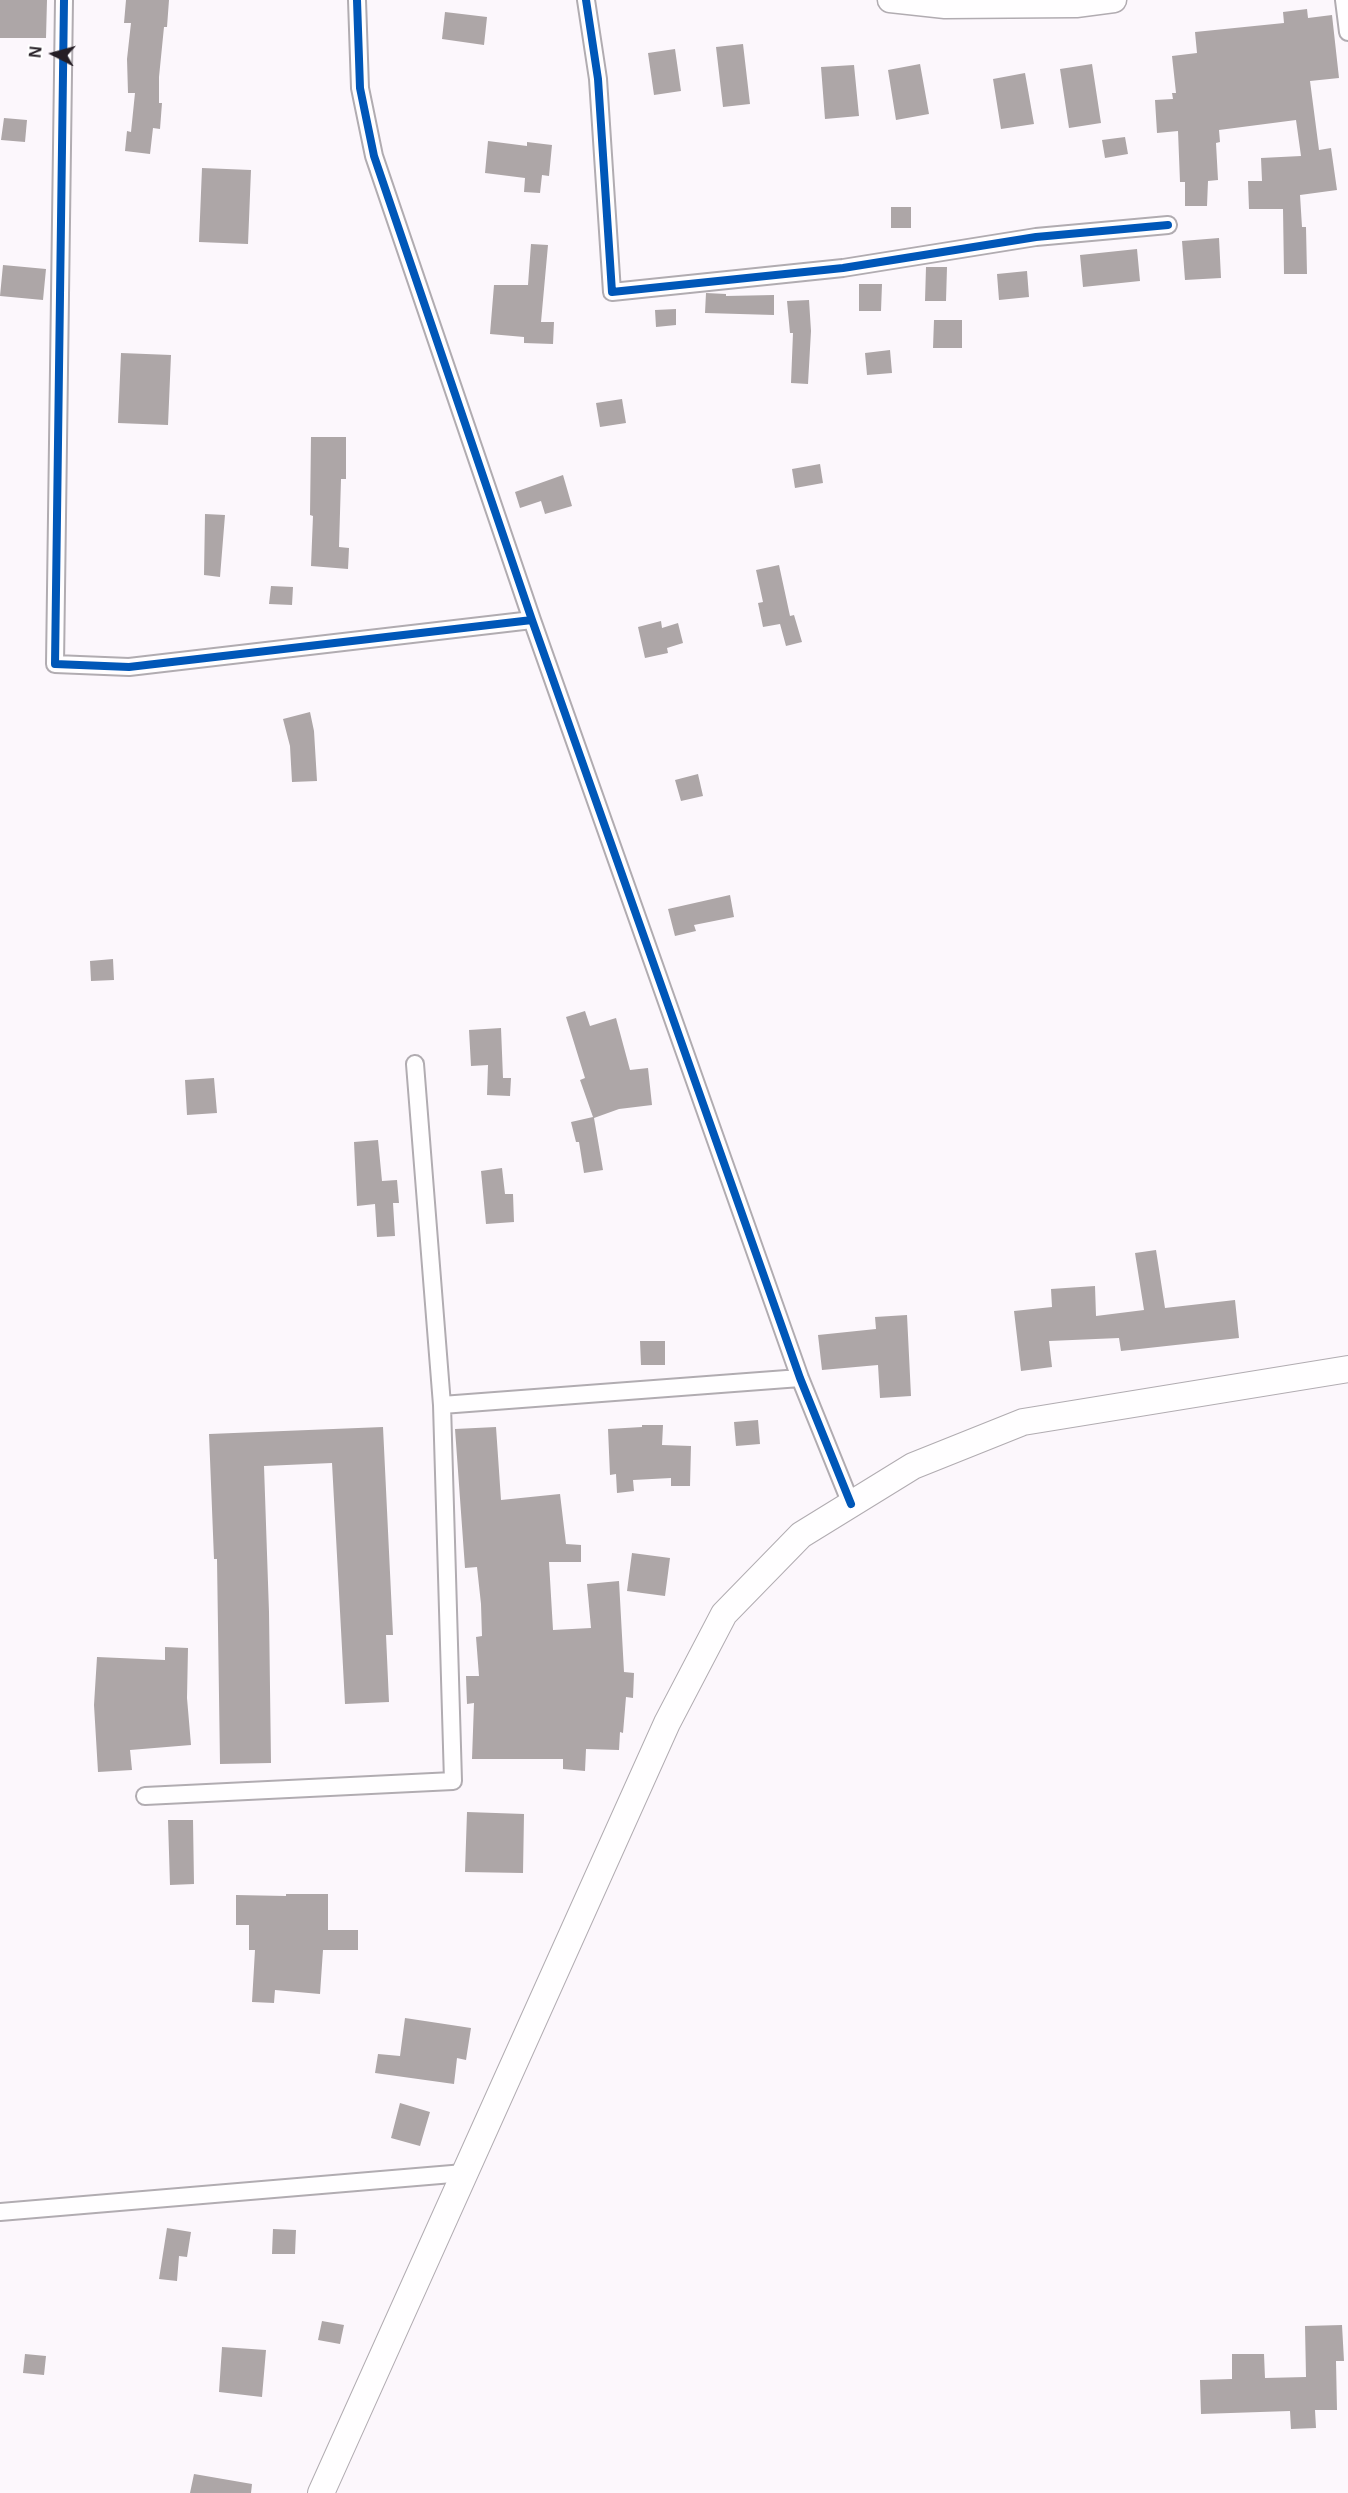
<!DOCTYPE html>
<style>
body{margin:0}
#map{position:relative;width:1348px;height:2493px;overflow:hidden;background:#fcf7fc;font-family:Helvetica,sans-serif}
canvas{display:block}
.north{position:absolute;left:24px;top:24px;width:60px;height:60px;-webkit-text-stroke:4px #fff;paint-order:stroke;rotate:276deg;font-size:16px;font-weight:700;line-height:24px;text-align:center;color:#251e25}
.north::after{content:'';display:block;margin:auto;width:21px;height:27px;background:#251e25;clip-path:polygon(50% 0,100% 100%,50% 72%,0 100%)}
</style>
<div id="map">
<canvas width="1348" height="2493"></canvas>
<div class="north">N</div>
</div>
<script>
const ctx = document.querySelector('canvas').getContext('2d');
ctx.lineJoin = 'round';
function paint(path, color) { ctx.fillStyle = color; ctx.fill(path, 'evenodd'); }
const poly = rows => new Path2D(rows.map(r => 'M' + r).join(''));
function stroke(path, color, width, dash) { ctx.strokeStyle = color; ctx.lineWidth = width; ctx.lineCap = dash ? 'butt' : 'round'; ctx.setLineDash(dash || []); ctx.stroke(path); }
paint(poly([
 [0,0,47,0,46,38,0,38],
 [126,0,169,0,167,27,164,27,159,77,159,103,162,103,160,129,153,128,150,154,125,151,127,131,131,132,135,93,128,93,127,59,131,23,124,23],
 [1307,9,1308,18,1332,15,1339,78,1310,81,1319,150,1331,148,1337,190,1300,195,1302,227,1306,227,1307,274,1284,274,1283,209,1249,209,1248,181,1262,181,1261,158,1301,156,1296,120,1219,130,1220,142,1216,143,1218,180,1208,181,1207,206,1185,206,1185,182,1180,182,1178,131,1157,133,1155,100,1173,99,1172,93,1176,93,1172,56,1197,53,1195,32,1284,23,1283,12],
 [445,12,487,17,484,45,442,39],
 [743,44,750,104,723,107,716,47],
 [675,49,681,91,654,95,648,53],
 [920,64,929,114,896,120,888,70],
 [1092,64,1101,123,1069,128,1060,69],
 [854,65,859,116,825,119,821,67],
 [1025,73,1034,124,1001,129,993,79],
 [4,118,27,120,25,142,1,140],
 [1125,137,1128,154,1105,158,1102,140],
 [488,141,527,146,527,142,552,145,549,176,542,175,540,193,524,192,525,178,485,173],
 [202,168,251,170,248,244,199,242],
 [891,207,911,207,911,228,891,228],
 [1219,238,1221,278,1185,280,1182,241],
 [531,244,548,245,541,322,554,322,553,344,524,343,524,337,490,334,494,285,528,285],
 [1137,249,1140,281,1083,287,1080,255],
 [3,265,46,269,43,300,0,296],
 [926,267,947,267,946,301,925,301],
 [1027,271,1029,297,999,300,997,274],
 [859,284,882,284,881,311,859,311],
 [706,293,726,294,726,296,774,295,774,315,705,313],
 [809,300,811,331,808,384,791,383,793,333,790,333,787,301],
 [676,309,676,325,656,327,655,310],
 [934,320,962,320,962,348,933,348],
 [890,350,892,373,867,375,865,353],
 [121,353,171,355,168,425,118,423],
 [622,399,626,423,600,427,596,403],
 [311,437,346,437,346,479,341,479,339,547,349,548,348,569,311,566,313,516,310,515],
 [820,464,823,483,795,488,792,469],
 [563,475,572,506,545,514,541,501,520,508,515,492],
 [205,514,225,515,220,577,204,575],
 [779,565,790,616,794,615,802,642,786,646,780,624,763,627,758,603,763,602,756,570],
 [271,586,293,587,292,605,269,604],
 [661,621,662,628,678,623,683,643,667,648,668,653,645,658,638,627],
 [310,712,314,731,317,781,292,782,290,746,283,719],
 [698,774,703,796,681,801,675,780],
 [730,895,734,917,694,925,696,931,675,936,668,909],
 [113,959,114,980,91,981,90,961],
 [585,1011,590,1026,616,1018,630,1070,648,1068,652,1105,619,1109,594,1118,603,1170,584,1173,579,1142,576,1142,571,1122,593,1117,580,1080,585,1078,566,1017],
 [501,1028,503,1078,511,1078,510,1096,487,1095,488,1065,471,1066,469,1030],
 [214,1078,217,1113,187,1115,185,1080],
 [378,1140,382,1181,397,1180,399,1203,393,1203,395,1236,377,1237,375,1204,357,1206,354,1142],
 [502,1168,505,1194,513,1194,514,1222,486,1224,481,1171],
 [1156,1250,1165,1308,1235,1300,1239,1338,1121,1351,1119,1338,1049,1341,1052,1367,1021,1371,1014,1311,1052,1307,1051,1289,1095,1286,1096,1316,1144,1310,1135,1253],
 [907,1315,911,1396,880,1398,878,1365,822,1370,818,1335,876,1329,875,1317],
 [640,1341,665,1341,665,1365,641,1365],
 [758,1420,760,1444,736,1446,734,1422],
 [642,1425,663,1425,662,1445,691,1446,690,1486,671,1486,671,1478,633,1480,634,1491,617,1493,616,1474,610,1475,608,1429,642,1427],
 [383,1427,393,1635,386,1635,389,1702,345,1704,332,1463,264,1466,269,1612,271,1763,220,1764,217,1559,214,1559,209,1434],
 [496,1427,501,1500,560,1494,566,1544,581,1545,581,1562,549,1562,553,1630,591,1628,587,1584,619,1581,624,1672,634,1673,633,1698,626,1697,623,1733,620,1732,619,1750,586,1749,585,1771,563,1769,563,1759,472,1759,474,1703,467,1704,466,1676,479,1676,476,1637,482,1636,481,1604,477,1567,465,1568,455,1429],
 [632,1553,670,1558,665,1596,627,1591],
 [165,1647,188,1648,187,1698,191,1745,130,1750,132,1770,98,1772,94,1705,97,1657,165,1660],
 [467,1812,524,1814,523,1873,465,1872],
 [168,1820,193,1820,194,1884,170,1885],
 [286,1894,328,1894,328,1930,358,1930,358,1950,323,1950,320,1994,275,1990,274,2003,252,2002,255,1950,249,1950,249,1925,236,1925,236,1895,286,1896],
 [405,2018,471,2028,466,2060,457,2058,454,2084,375,2073,378,2054,400,2056],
 [400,2103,430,2112,420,2146,391,2138],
 [167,2228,191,2232,187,2257,179,2256,177,2281,159,2279],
 [273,2229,296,2230,295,2254,272,2254],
 [322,2321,344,2325,340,2344,318,2340],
 [1342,2325,1344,2361,1336,2361,1337,2410,1315,2410,1316,2428,1291,2429,1290,2411,1201,2414,1200,2380,1232,2379,1232,2354,1264,2354,1265,2378,1306,2377,1305,2326],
 [222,2347,266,2350,262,2397,219,2392],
 [25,2354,46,2356,44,2375,23,2373],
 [194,2474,252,2484,251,2493,190,2493]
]), '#ada6a7');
const street = poly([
 [64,0,55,664,129,667,532,620],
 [357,0,360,88,374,156,532,620,800,1378,851,1504],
 [586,0,598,79,612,292,843,268,1036,237,1168,225],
 [1344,0,1348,32],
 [415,1064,442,1405,800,1378],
 [145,1796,453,1781,442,1405],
 [0,2212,464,2173]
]);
const secondary = poly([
 [890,0,945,6,1076,5,1114,0]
]);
const primary = poly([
 [321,2493,667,1723,724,1614,801,1535,913,1466,1023,1422,1348,1369]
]);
stroke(street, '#b1acb1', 20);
stroke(secondary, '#b1acb1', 27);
stroke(primary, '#b1acb1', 28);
stroke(street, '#fffeff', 16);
stroke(secondary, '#fffeff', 24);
stroke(primary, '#fffeff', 26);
stroke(poly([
 [64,0,55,664,129,667,532,620],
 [357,0,360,88,374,156,532,620,800,1378,851,1504],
 [586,0,598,79,612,292,843,268,1036,237,1168,225]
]), '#0057b8', 8);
</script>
